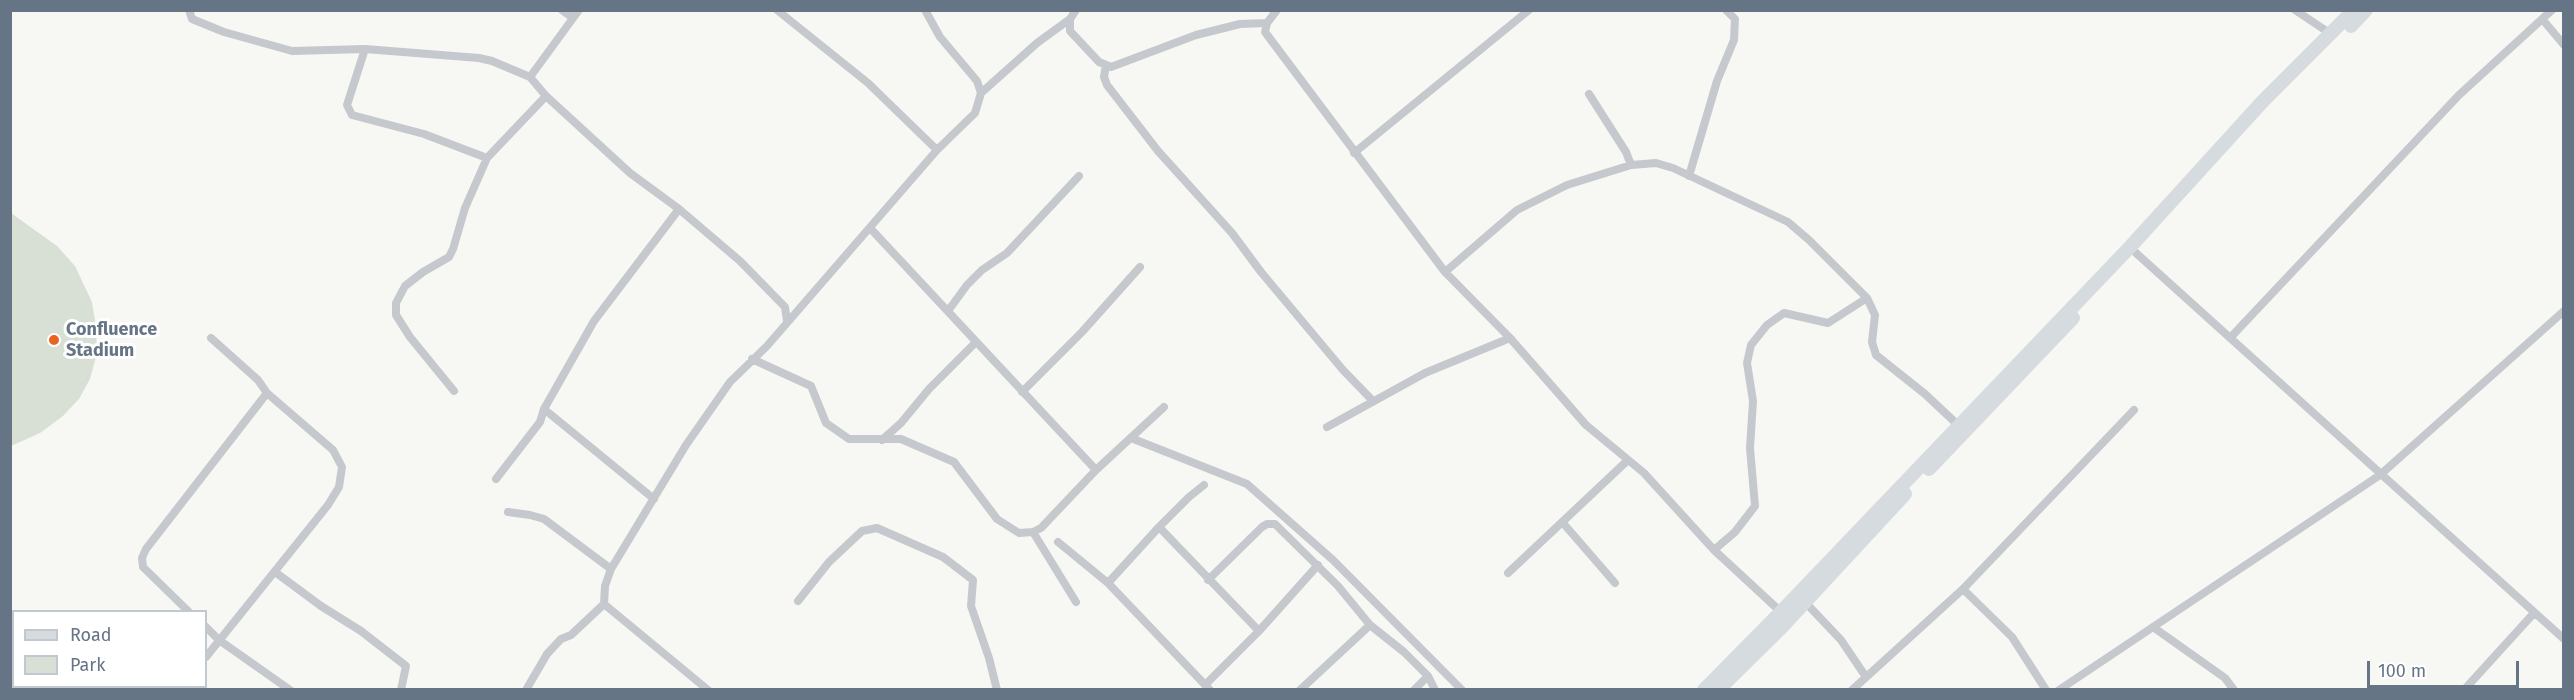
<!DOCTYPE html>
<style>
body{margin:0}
#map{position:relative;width:2574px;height:700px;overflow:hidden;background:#f7f8f4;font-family:"Fira Sans",sans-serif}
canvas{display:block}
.frame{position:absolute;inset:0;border:12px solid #657586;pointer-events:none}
.legend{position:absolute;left:12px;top:610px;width:195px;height:78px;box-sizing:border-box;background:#fff;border:2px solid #c1c8cf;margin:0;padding:8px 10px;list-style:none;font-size:18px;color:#657586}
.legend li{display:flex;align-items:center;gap:12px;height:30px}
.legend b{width:30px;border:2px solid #c1c8cf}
.scale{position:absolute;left:2367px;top:661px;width:152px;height:27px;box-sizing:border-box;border:3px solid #657586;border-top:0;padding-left:8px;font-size:18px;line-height:21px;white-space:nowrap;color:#657586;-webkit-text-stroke:4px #fff;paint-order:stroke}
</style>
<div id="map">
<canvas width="2574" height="700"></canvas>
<div class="frame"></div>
<ul class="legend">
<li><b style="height:8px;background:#d6dbdf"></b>Road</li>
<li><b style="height:16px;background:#d8dfd5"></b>Park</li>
</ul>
<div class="scale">100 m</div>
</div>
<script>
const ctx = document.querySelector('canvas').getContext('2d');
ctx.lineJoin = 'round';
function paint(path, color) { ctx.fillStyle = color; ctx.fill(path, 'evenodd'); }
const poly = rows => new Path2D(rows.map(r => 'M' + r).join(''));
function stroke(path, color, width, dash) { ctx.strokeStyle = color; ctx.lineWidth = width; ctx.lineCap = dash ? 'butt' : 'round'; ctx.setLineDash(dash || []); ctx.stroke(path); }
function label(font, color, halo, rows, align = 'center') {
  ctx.font = font + ' "Fira Sans",sans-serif'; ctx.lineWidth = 6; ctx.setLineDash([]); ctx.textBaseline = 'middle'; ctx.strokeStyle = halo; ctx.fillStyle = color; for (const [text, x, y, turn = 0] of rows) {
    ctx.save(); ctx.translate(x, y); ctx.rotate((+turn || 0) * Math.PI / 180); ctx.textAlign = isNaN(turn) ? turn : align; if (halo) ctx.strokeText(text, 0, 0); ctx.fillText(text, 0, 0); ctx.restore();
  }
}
paint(poly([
 [11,213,57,246,75,266,92,302,96,327,97,353,90,379,79,399,63,416,40,433,11,446]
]), '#d8dfd5');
stroke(poly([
 [189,10,192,19,224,32,292,51,365,49,479,58,492,61,530,77,546,96,630,173,679,209,740,261,785,307,787,321],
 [562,10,573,18],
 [777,10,868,83,937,150],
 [925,10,940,37,977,81,981,93],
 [1076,10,1070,19,1070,31,1099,62,1111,67,1196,35,1240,24,1267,23],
 [1277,10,1267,23,1265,32,1445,272,1510,338,1586,425,1644,473,1714,550,1781,612],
 [2295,10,2331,34],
 [2543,20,2564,45],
 [365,49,347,105,352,115,424,134,487,158],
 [1106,65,1104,77,1107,85,1158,151,1232,233,1261,272,1343,370,1373,401],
 [530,77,579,10],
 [1589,94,1626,152,1631,165],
 [1354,153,1529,10],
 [1689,176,1717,81,1734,40,1735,19,1726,10],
 [870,228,1096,470],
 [2136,253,2564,639],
 [1445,272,1517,210,1567,185,1631,165,1656,163,1673,168,1788,222,1809,240,1867,298,1875,315,1872,342,1876,355,1925,394,1958,425],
 [948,311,967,285,982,270,1007,253,1079,176],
 [2230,338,2459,95,2552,10],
 [752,359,811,386,826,423,849,439,901,439,954,462,997,519,1019,533,1033,532,1041,528,1096,470,1164,407],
 [454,391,410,337,396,315,396,303,405,286,423,272,449,257,453,249,465,208,487,158,546,96],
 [1022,392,1082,332,1140,267],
 [544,409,654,499],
 [1327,427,1425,373,1510,338],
 [1131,438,1247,484,1333,560,1462,690],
 [882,440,901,423,929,389,976,342],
 [496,479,540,422,544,409,594,321,679,209],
 [508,512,530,515,544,519,611,569],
 [1563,523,1615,583],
 [1159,527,1259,631],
 [1033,532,1076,602],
 [1058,542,1108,583,1210,690],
 [1714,550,1735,532,1755,506,1750,448,1753,401,1747,363,1751,345,1767,325,1784,313,1828,323,1867,298],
 [275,572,321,606,361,631,406,666,401,690],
 [1508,573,1628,460],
 [1208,580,1262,527,1267,524,1275,524,1338,586,1370,625],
 [1108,583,1159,527,1189,497,1204,485],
 [1963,589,2012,637,2046,690],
 [798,601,829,562,862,531,877,528,943,557,973,580,971,606,989,658,997,690],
 [1805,602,1841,640,1866,677],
 [189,612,143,567,142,558,146,549,267,393],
 [206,627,219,640,290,690],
 [2153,627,2225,678,2234,690],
 [206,657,328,505,339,487,342,467,333,450,267,393,258,380,211,338],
 [1205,685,1259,631,1318,565],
 [180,690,183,686],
 [526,690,547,654,561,639,571,635,604,604],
 [708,690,604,604,605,586,611,569,686,445,730,382,767,346,937,150,975,113,981,93,1037,43,1070,19],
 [1300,690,1370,625,1404,652,1428,676,1435,690],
 [1414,690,1428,676],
 [1852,690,1963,589,2134,410],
 [2059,690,2380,475,2564,311],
 [2464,690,2534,613]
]), '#c5c8cc', 8);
stroke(poly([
 [2351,26,2366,10],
 [1929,469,2073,318],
 [10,650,14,652],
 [10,677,14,680],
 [23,686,27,690],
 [61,686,65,690],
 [1704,690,1781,612,2130,247,2263,101,2354,10],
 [1718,690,1781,628,1905,494]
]), '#d6dbdf', 14);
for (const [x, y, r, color] of [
 [54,340,6,"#e96423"]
]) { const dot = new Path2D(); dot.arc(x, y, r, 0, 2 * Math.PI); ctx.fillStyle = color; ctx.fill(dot); stroke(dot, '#fff', 2); }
label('bold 18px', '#657586', '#fff', [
 ["Confluence",66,330],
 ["Stadium",66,351]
], 'left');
</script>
